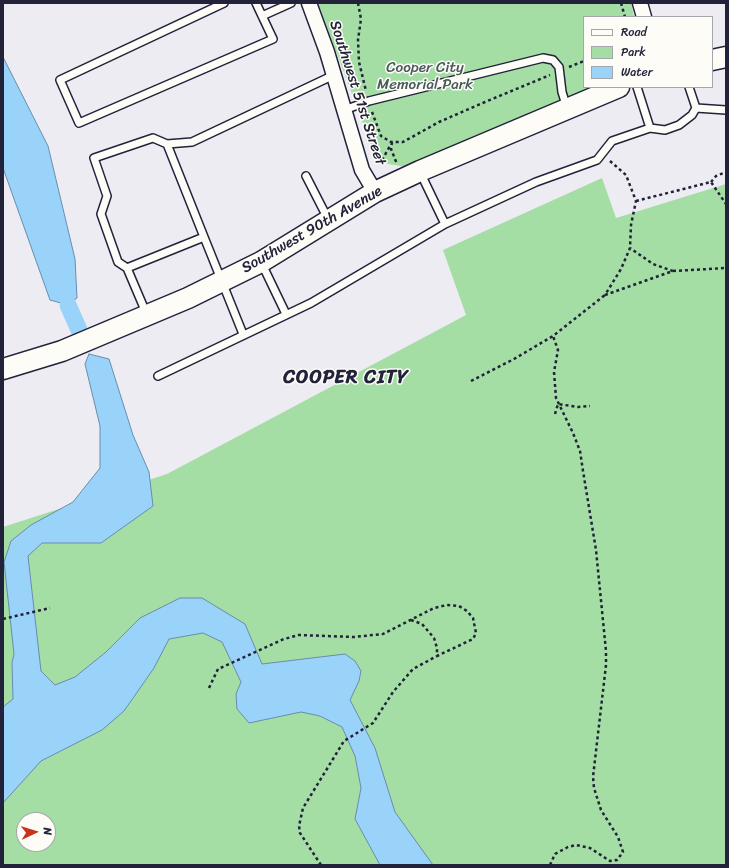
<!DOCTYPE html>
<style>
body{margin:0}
#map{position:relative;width:729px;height:868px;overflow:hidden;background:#edecf2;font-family:Sriracha,sans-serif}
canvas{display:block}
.frame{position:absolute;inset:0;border:4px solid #22223b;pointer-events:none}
.legend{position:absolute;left:583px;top:16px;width:130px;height:72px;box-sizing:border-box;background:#fdfcf7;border:1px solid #a5a5ac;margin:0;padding:5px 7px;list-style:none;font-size:12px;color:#22223b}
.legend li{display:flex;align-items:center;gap:8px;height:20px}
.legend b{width:20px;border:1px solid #a5a5ac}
.north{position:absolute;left:16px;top:812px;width:40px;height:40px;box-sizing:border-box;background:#fdfcf7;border:1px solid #a5a5ac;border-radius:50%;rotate:86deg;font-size:11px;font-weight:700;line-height:16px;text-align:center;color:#22223b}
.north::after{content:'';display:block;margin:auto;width:14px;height:18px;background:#c8321e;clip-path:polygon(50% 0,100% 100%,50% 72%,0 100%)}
</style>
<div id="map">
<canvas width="729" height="868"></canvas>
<div class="frame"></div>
<ul class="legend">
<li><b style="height:5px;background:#fdfcf7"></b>Road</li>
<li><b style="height:11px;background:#a4dea4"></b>Park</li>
<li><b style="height:11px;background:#99d3f9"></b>Water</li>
</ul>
<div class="north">N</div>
</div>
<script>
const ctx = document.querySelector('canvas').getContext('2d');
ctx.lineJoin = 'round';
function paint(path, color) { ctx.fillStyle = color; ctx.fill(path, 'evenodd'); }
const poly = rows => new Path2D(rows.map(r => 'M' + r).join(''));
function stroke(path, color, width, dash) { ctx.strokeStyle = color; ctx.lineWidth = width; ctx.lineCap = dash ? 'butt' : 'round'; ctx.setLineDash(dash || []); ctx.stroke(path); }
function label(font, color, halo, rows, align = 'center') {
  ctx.font = font + ' Sriracha,sans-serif'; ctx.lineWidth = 3; ctx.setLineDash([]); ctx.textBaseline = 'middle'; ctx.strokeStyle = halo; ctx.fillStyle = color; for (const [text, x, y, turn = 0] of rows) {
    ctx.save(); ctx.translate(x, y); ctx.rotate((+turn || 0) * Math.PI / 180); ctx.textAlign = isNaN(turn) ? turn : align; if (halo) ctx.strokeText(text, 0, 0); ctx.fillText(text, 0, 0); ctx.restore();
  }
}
paint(poly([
 [318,3,631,3,634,17,584,17,584,87,598,87,474,136,412,166,406,167,388,164,379,159,373,150],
 [602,178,616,218,726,184,726,865,3,865,3,527,167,474,466,315,443,250],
 [24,820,48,820,48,844,24,844]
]), '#a4dea4');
const water = poly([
 [3,57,48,146,75,259,77,298,68,305,50,300,3,168,3,57],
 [89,354,109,359,133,435,149,472,153,506,101,543,42,543,28,556,41,671,55,685,75,677,106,652,140,618,180,598,202,598,245,624,262,664,345,654,355,661,361,671,359,681,350,700,375,748,395,812,433,865,380,865,355,819,361,788,355,756,342,727,320,716,301,712,249,723,237,709,236,694,241,682,222,642,203,633,169,639,154,668,124,711,102,730,41,761,3,803,3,707,13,699,12,663,14,654,4,562,11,541,31,525,73,502,100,468,100,426,85,364,89,354]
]);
paint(water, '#99d3f9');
stroke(water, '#698cad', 1);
stroke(poly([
 [68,305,79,330]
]), '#99d3f9', 17);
const lane = poly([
 [224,3,60,80,79,123,273,39,256,3],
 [262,16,291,3],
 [689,87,696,108,726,110],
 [344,110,369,101,543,58,553,60,559,67,562,92,567,108],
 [650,128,665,130,679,125,692,115,696,108],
 [167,144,204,237],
 [420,172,445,224,536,182,597,160,612,141,650,128,637,87],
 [306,176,328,219],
 [261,262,286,314],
 [127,268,204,237,243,334],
 [147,315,127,268,118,262,101,214,107,196,94,158,153,138,167,144,192,142,334,75],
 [158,376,311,303,445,224]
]);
const street = poly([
 [309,3,327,52,362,170,375,192],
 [640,3,644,17]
]);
const secondary = poly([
 [712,60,726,57],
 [3,369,62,351,188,298,261,262,375,192,420,171,619,87]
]);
stroke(lane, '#22223b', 10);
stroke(street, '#22223b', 17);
stroke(secondary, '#22223b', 23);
stroke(poly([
 [358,3,361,19,358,40,359,62,366,91],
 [621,3,625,17],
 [569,67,584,61],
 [372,112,381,136,391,142,403,142,439,122,485,102,550,75],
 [392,142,391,149,397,164],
 [382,160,390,146],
 [610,161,626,175,636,201,631,225,630,248,621,269,605,295,673,271,653,264,630,248],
 [711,182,716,176,726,172],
 [636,201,711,182,726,204],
 [673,271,726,268],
 [471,381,514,359,553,336,605,295],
 [555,414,558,404,578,407,590,406],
 [3,619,50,608],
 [209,688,218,669,284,639,299,635,354,637,383,634,434,608,447,605,459,606,467,611,473,618,476,633,473,639,437,656,437,648,434,638,422,624,411,620],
 [321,865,300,833,299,826,303,808,344,741,373,723,393,692,413,669,437,656],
 [550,865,555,854,568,847,576,845,590,848,610,861,617,860,623,852,618,837,601,810,594,788,593,777,606,665,606,651,596,550,583,471,580,451,573,433,556,398,554,372,558,350,553,336]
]), '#22223b', 2.5, [3, 3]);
stroke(lane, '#fdfcf7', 7);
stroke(street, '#fdfcf7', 14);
stroke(secondary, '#fdfcf7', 20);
label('15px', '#495a5a', '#fdfcf7', [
 ["Cooper City",425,68],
 ["Memorial Park",425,85]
]);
label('15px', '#22223b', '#fdfcf7', [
 ["Southwest 51st Street",357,93,72],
 ["Southwest 90th Avenue",312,230,-30]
]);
ctx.letterSpacing = '1px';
label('bold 19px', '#22223b', '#fdfcf7', [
 ["COOPER CITY",346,378]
]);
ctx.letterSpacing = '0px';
</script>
